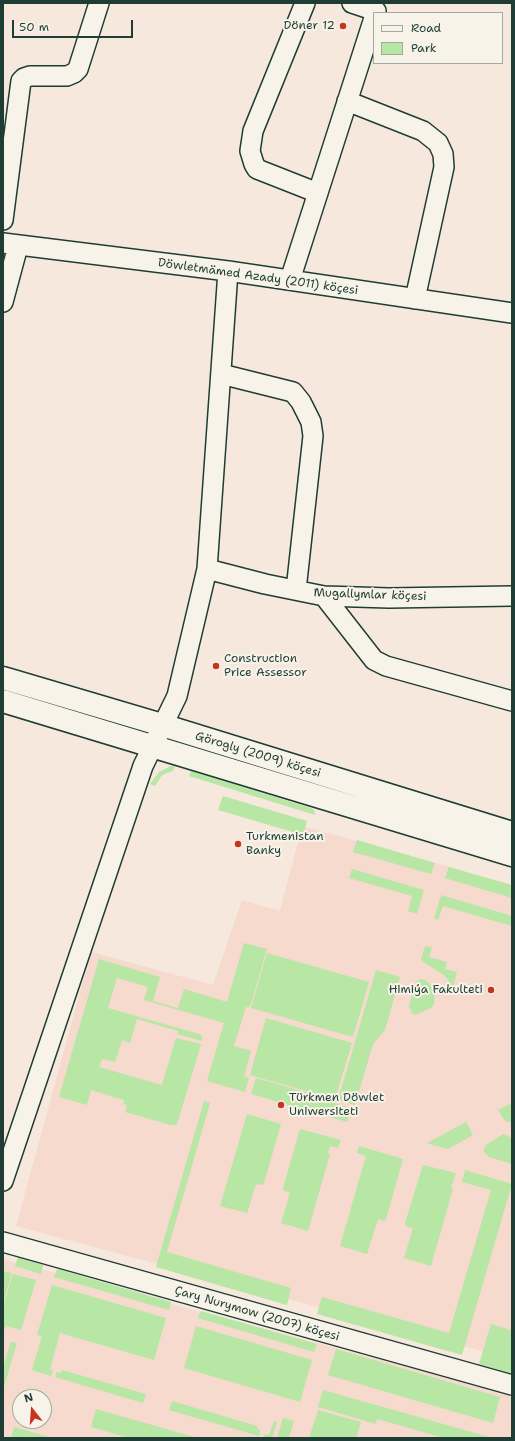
<!DOCTYPE html>
<meta charset="utf-8">
<style>
body{margin:0}
#map{position:relative;width:515px;height:1441px;overflow:hidden;background:#f6e8dc;font-family:"Shantell Sans",sans-serif}
canvas{display:block}
.frame{position:absolute;inset:0;border:4px solid #1f3d34;pointer-events:none}
.legend{position:absolute;left:373px;top:12px;width:130px;height:52px;box-sizing:border-box;background:#f7f3e8;border:1px solid #a1aaa0;margin:0;padding:5px 7px;list-style:none;font-size:12px;color:#1f3d34}
.legend li{display:flex;align-items:center;gap:8px;height:20px}
.legend b{width:20px;border:1px solid #a1aaa0}
.north{position:absolute;left:12px;top:1389px;width:40px;height:40px;box-sizing:border-box;background:#f7f3e8;border:1px solid #a1aaa0;border-radius:50%;rotate:343deg;font-size:11px;font-weight:700;line-height:16px;text-align:center;color:#1f3d34}
.north::after{content:'';display:block;margin:auto;width:14px;height:18px;background:#c8321e;clip-path:polygon(50% 0,100% 100%,50% 72%,0 100%)}
.scale{position:absolute;left:12px;top:20px;width:121px;height:18px;box-sizing:border-box;border:2px solid #1f3d34;border-top:0;padding-left:5px;font-size:12px;line-height:14px;white-space:nowrap;color:#1f3d34;-webkit-text-stroke:3px #f7f3e8;paint-order:stroke}
</style>
<div id="map">
<canvas width="515" height="1441"></canvas>
<div class="frame"></div>
<ul class="legend">
<li><b style="height:5px;background:#f7f3e8"></b>Road</li>
<li><b style="height:11px;background:#b7e6a5"></b>Park</li>
</ul>
<div class="north">N</div>
<div class="scale">50 m</div>
</div>
<script>
const ctx = document.querySelector('canvas').getContext('2d');
ctx.lineJoin = 'round';
function paint(path, color) { ctx.fillStyle = color; ctx.fill(path, 'evenodd'); }
const poly = rows => new Path2D(rows.map(r => 'M' + r).join(''));
function stroke(path, color, width, dash) { ctx.strokeStyle = color; ctx.lineWidth = width; ctx.lineCap = dash ? 'butt' : 'round'; ctx.setLineDash(dash || []); ctx.stroke(path); }
function label(font, color, halo, rows, align = 'center') {
  ctx.font = font + ' "Shantell Sans",sans-serif'; ctx.lineWidth = 4; ctx.setLineDash([]); ctx.textBaseline = 'middle'; ctx.strokeStyle = halo; ctx.fillStyle = color; for (const [text, x, y, turn = 0] of rows) {
    ctx.save(); ctx.translate(x, y); ctx.rotate((+turn || 0) * Math.PI / 180); ctx.textAlign = isNaN(turn) ? turn : align; if (halo) ctx.strokeText(text, 0, 0); ctx.fillText(text, 0, 0); ctx.restore();
  }
}
paint(poly([
 [302,826,454,868,512,890,512,1359,16,1226,91,952,213,985,242,900,280,911],
 [3,1259,512,1395,512,1438,3,1438],
 [20,1397,44,1397,44,1421,20,1421]
]), '#f5dacd');
paint(poly([
 [171,766,175,766,173,771,162,775,155,786,150,784,159,772],
 [191,771,311,808,314,810,315,815,189,776],
 [223,796,307,821,303,835,218,810],
 [357,840,435,863,431,874,353,852],
 [449,867,512,885,512,898,445,878],
 [352,869,424,890,417,914,408,911,412,896,349,878],
 [441,895,512,916,512,926,443,906,438,920,434,918],
 [244,943,267,949,250,1007,246,1007,234,1046,251,1051,244,1076,249,1078,245,1092,207,1081,224,1023,144,1000,148,987,117,978,108,1008,199,1034,202,1036,202,1041,177,1034,178,1031,137,1019,130,1043,122,1040,115,1062,102,1059,99,1067,162,1085,176,1038,201,1044,178,1121,176,1125,171,1125,125,1112,127,1105,123,1104,124,1100,91,1090,87,1105,59,1097,99,959,160,977,153,1001,178,1008,184,989,227,1002],
 [425,946,432,947,429,957,447,962,445,969,457,972,452,990,448,980,444,975,422,961,421,959],
 [267,953,369,982,353,1037,251,1008],
 [376,970,400,977,385,1030,373,1044,355,1105,338,1100],
 [420,979,425,980,433,987,435,994,434,1004,431,1008,415,1015,412,1013,409,1006,416,982],
 [266,1018,352,1043,335,1099,250,1075],
 [256,1078,327,1098,327,1101,351,1108,347,1122,251,1094],
 [204,1101,210,1103,167,1252,291,1288,287,1305,156,1267],
 [510,1104,512,1105,512,1123,505,1121,498,1110],
 [247,1114,281,1124,264,1183,263,1185,256,1184,247,1213,220,1206],
 [466,1122,473,1135,448,1149,427,1143],
 [300,1129,341,1140,338,1148,330,1146,328,1153,330,1154,308,1231,281,1223,290,1193,283,1190,283,1188],
 [503,1134,512,1138,512,1164,489,1157,483,1151,486,1145],
 [359,1146,403,1159,386,1219,383,1221,378,1219,367,1254,340,1246,366,1156,357,1153],
 [423,1165,456,1173,451,1188,453,1189,431,1266,404,1258,413,1228,407,1227,405,1223],
 [465,1170,512,1184,462,1355,317,1314,322,1297,449,1333,491,1190,462,1182],
 [18,1257,43,1265,41,1274,15,1266],
 [57,1269,171,1302,169,1310,54,1277],
 [3,1271,12,1273,3,1304],
 [13,1274,36,1280,21,1330,6,1326,5,1329,3,1328,3,1307],
 [52,1285,166,1318,154,1360,60,1333,50,1369,53,1370,51,1376,32,1370,42,1336,37,1335],
 [201,1311,317,1344,314,1352,198,1318],
 [491,1324,511,1330,512,1326,512,1374,479,1364],
 [196,1326,312,1360,300,1402,184,1368],
 [11,1342,17,1343,3,1390,3,1367],
 [336,1349,500,1397,493,1423,328,1375],
 [62,1370,146,1394,143,1403,55,1377,57,1372,61,1373],
 [323,1390,489,1437,444,1438,377,1419,376,1424,318,1407],
 [172,1401,257,1426,257,1429,260,1430,259,1436,169,1410],
 [96,1409,198,1438,129,1438,91,1427],
 [318,1410,361,1422,356,1438,309,1438],
 [283,1418,294,1421,289,1438,277,1438],
 [274,1421,277,1422,272,1438,264,1437,265,1434,269,1435],
 [14,1427,52,1438,11,1438]
]), '#b7e6a5');
const street = poly([
 [305,3,253,131,250,151,254,164,257,169,318,193],
 [352,3,376,11],
 [347,101,423,131,438,143,443,154,444,167,415,299],
 [3,220,21,81,24,78,30,76,67,76,74,73,78,69,99,3],
 [3,243,228,271,512,313],
 [290,280,374,18],
 [3,302,18,246],
 [221,374,293,392,301,402,311,422,313,436,296,590],
 [207,569,265,584,324,596,389,598,512,596],
 [324,596,374,660,386,666,512,701],
 [3,1181,143,766,177,696,207,569,228,271],
 [3,1242,512,1385]
]);
const secondary = poly([
 [3,678,162,725,512,833],
 [3,701,512,855]
]);
stroke(street, '#1f3d34', 22);
stroke(secondary, '#1f3d34', 25);
stroke(street, '#f7f3e8', 19);
stroke(secondary, '#f7f3e8', 22);
for (const [x, y, r, color] of [
 [343,26,4,"#c8321e"],
 [216,666,4,"#c8321e"],
 [238,844,4,"#c8321e"],
 [491,990,4,"#c8321e"],
 [281,1105,4,"#c8321e"]
]) { const dot = new Path2D(); dot.arc(x, y, r, 0, 2 * Math.PI); ctx.fillStyle = color; ctx.fill(dot); stroke(dot, '#f7f3e8', 1.5); }
label('12px', '#1f3d34', '#f7f3e8', [
 ["Döner 12",335,26,"right"],
 ["Construction",224,659],
 ["Price Assessor",224,673],
 ["Turkmenistan",246,837],
 ["Banky",246,851],
 ["Himiýa Fakulteti",483,990,"right"],
 ["Türkmen Döwlet",289,1098],
 ["Uniwersiteti",289,1112]
], 'left');
label('12px', '#1f3d34', '#f7f3e8', [
 ["Döwletmämed Azady (2011) köçesi",258,277,8],
 ["Mugallymlar köçesi",370,595,2],
 ["Görogly (2009) köçesi",258,755,17],
 ["Çary Nurymow (2007) köçesi",257,1314,16]
]);
</script>
